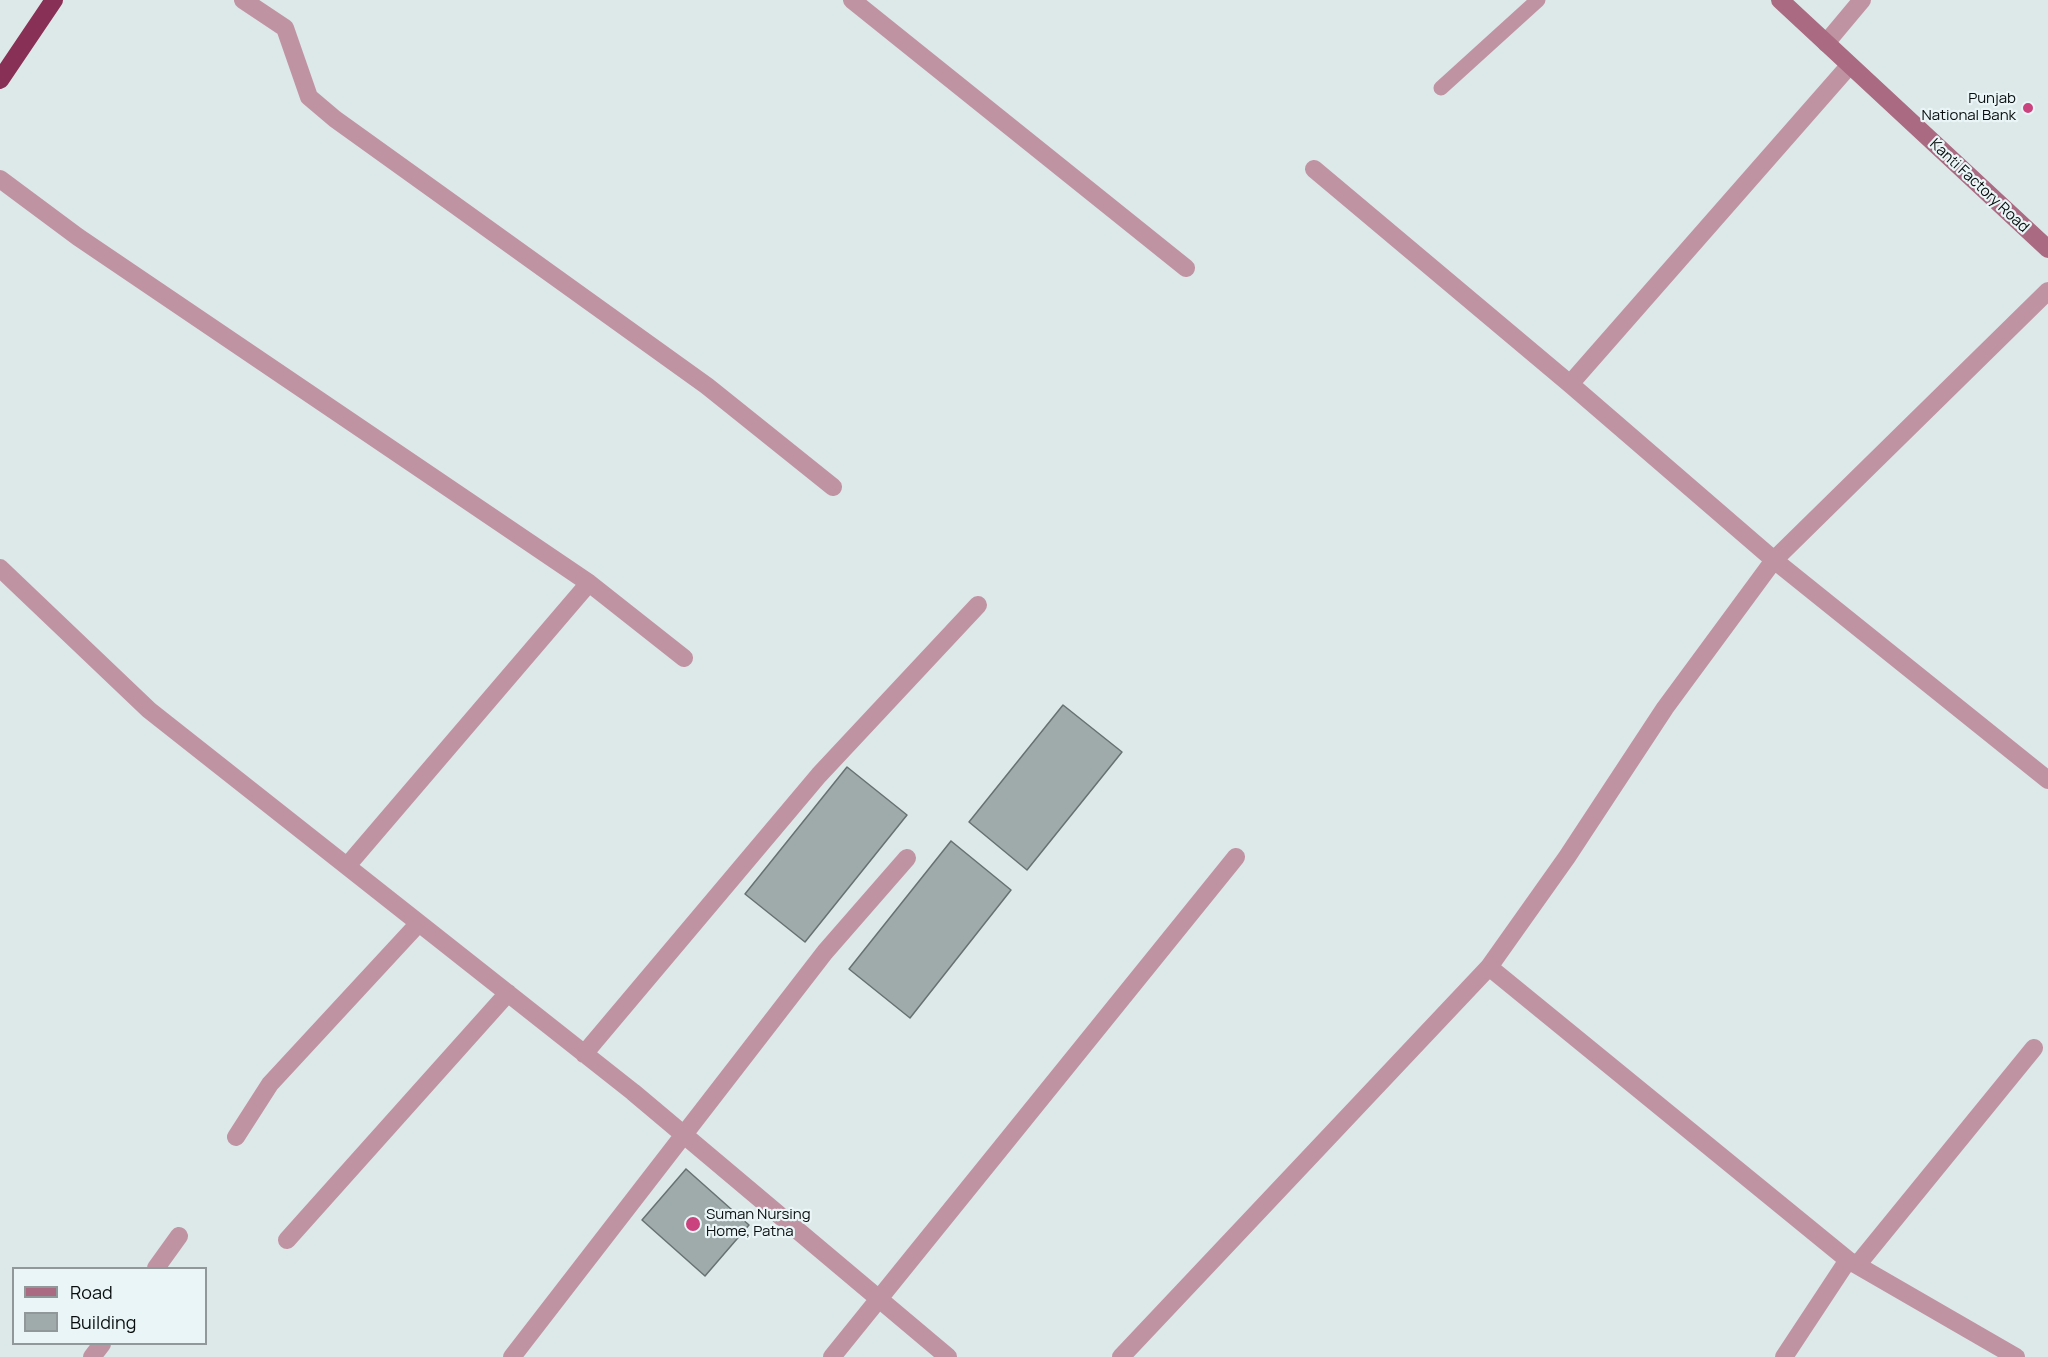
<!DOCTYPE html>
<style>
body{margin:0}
#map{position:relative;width:2048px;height:1357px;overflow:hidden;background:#dde8e9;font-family:Manrope,sans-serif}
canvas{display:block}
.legend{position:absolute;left:12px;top:1267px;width:195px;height:78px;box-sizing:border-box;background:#eaf5f7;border:2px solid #909899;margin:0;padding:8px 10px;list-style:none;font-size:18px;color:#090d0d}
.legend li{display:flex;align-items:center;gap:12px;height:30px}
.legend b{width:30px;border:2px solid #909899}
</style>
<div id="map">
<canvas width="2048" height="1357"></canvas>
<ul class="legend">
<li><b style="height:8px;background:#aa6a81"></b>Road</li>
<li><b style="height:16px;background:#9faaab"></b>Building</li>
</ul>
</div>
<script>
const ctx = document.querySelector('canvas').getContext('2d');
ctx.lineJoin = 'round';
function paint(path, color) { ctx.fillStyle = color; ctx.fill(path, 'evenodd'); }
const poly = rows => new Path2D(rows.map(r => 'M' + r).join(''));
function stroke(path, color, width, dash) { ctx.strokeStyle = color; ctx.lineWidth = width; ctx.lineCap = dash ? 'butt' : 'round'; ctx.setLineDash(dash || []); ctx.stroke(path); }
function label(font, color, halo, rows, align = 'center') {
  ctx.font = font + ' Manrope,sans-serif'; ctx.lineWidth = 4.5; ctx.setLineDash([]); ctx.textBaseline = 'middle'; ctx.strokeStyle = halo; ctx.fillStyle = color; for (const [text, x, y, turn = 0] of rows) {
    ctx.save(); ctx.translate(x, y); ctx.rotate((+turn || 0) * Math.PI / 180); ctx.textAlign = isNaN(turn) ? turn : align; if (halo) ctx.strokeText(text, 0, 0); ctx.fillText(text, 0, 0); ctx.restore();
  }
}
const building = poly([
 [1063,705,1122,752,1027,870,969,822,1063,705],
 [847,767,907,815,805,942,745,894,847,767],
 [951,841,1011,890,910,1018,849,969,951,841],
 [686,1169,749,1225,705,1276,642,1220,686,1169]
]);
paint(building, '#9faaab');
stroke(building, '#677172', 1.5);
stroke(poly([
 [1441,88,1538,0]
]), '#c093a2', 15);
stroke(poly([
 [243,0,285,28,309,97,335,119,707,386,833,487],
 [852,0,1186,268],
 [1826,43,1862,0],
 [1314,169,1570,384,1774,560,2048,780],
 [0,179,78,237,589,583,684,658],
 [1570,384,1849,66],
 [0,568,149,710,633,1092,948,1357],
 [347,866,589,583],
 [1489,967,1848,1260,1784,1357],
 [584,1054,819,775,978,605],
 [236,1137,270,1084,419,923],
 [287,1240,508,993],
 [1848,1260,2016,1357],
 [1858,1264,2034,1048],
 [156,1268,179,1236],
 [92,1357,102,1344],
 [512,1357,825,952,907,858],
 [832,1357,1236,857],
 [1121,1357,1489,967,1567,857,1665,708,1774,560,2048,291]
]), '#c093a2', 18);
stroke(poly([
 [1780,0,2048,249]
]), '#aa6a81', 18);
stroke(poly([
 [0,80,54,0]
]), '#893056', 18);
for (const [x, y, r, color] of [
 [2028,108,6,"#cb437e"],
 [693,1224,8,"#cb437e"]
]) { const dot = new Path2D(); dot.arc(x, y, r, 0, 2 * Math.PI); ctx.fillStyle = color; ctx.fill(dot); stroke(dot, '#eaf5f7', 2); }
label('15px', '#090d0d', '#eaf5f7', [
 ["Punjab",2016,99],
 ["National Bank",2016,116],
 ["Suman Nursing",706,1215,"left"],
 ["Home, Patna",706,1232,"left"]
], 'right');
label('15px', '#090d0d', '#eaf5f7', [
 ["Kanti Factory Road",1979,186,43]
]);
</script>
